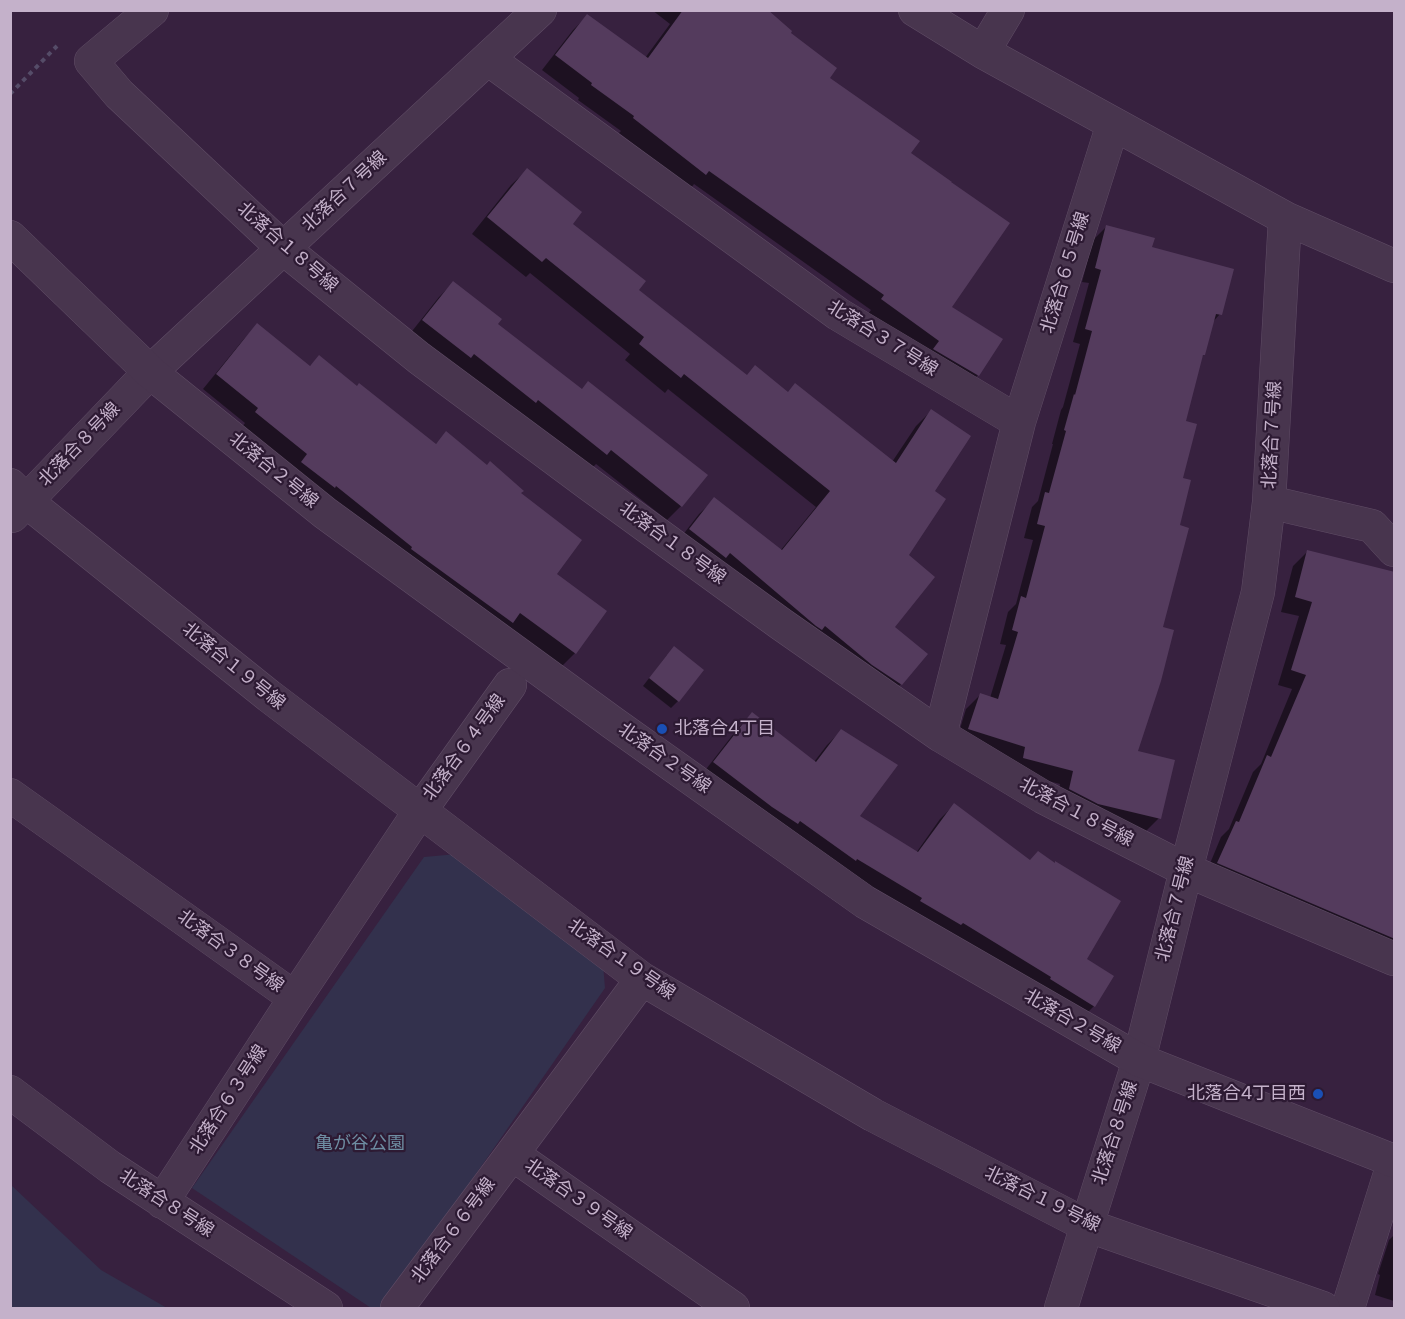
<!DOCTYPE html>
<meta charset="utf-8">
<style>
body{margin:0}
#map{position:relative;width:1405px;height:1319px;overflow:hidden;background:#37213f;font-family:Poppins,sans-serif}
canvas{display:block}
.frame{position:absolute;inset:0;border:12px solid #c4b1ca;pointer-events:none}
</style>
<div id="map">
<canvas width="1405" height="1319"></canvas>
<div class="frame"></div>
</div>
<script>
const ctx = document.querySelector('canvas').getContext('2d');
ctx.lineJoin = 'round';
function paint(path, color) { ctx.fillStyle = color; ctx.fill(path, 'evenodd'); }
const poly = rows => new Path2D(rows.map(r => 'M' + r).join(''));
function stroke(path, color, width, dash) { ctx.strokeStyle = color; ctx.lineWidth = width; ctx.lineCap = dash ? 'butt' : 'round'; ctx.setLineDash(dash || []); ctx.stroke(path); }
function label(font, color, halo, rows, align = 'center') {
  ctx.font = font + ' Poppins,"Noto Sans JP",sans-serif'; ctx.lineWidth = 4.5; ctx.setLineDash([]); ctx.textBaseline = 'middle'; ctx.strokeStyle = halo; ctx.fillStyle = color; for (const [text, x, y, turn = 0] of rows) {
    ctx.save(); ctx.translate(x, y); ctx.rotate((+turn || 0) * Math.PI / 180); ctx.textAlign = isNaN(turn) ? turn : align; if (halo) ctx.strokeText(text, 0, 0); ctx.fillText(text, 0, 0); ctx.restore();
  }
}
paint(poly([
 [457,854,603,964,605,988,383,1308,371,1308,192,1188,424,857],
 [10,1184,101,1270,167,1308,11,1308]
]), '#33314d');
paint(poly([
 [652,10,765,10,788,33,828,78,909,153,950,307,1001,340,978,375,963,390,868,314,871,310,694,184,691,188,619,133,621,131,578,100,579,98,542,70,573,30,587,16,645,58,670,24],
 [527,170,571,225,637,290,746,376,787,393,892,462,916,426,931,411,932,491,907,555,893,627,926,654,901,684,885,700,675,545,699,514,715,499,780,551,816,507,668,389,665,393,625,360,630,354,530,273,526,277,472,234,511,185],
 [1106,227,1150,248,1220,314,1212,323,1204,354,1201,358,1184,422,1178,526,1161,628,1136,752,1159,818,1146,831,1056,803,1060,784,1010,771,956,742,966,709,980,695,990,698,1006,645,1000,644,1008,612,1016,604,1033,540,1024,538,1032,507,1038,501,1053,444,1052,444,1061,410,1063,407,1080,344,1073,342,1089,283,1082,282,1093,240],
 [453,283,681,506,667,520,596,464,591,469,409,335,439,297],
 [257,325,309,367,319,357,357,388,435,445,446,433,519,493,555,575,575,653,561,667,288,477,242,427,245,423,203,389,243,340],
 [1307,552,1394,660,1394,961,1204,878,1221,837,1229,829,1253,772,1261,764,1292,689,1278,685,1299,616,1281,612,1293,566],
 [667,655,678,701,671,708,643,686],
 [753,714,814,762,827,745,841,731,858,816,916,853,940,819,954,805,1085,960,1094,1006,1080,1020,907,916,700,777,738,728],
 [1394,1235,1394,1301,1375,1295,1380,1275,1378,1274,1389,1240]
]), '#0007');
paint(poly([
 [683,10,768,10,792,31,791,33,837,68,830,78,920,141,911,153,952,182,951,182,1010,223,952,307,1003,339,979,376,933,349,939,341,881,299,884,295,709,171,706,175,633,118,634,116,591,85,592,83,555,55,587,14,648,58],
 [527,168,582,212,573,224,646,281,639,290,747,375,755,365,788,392,795,383,896,463,931,409,971,436,935,491,946,499,909,555,935,577,895,627,928,654,902,685,872,665,825,626,822,630,816,626,730,553,726,558,689,529,714,497,782,550,830,491,684,374,681,378,639,344,644,337,546,258,542,262,487,217],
 [1106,225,1155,238,1152,247,1234,269,1222,315,1216,314,1205,355,1203,355,1186,421,1197,424,1183,478,1191,480,1180,525,1189,528,1163,627,1174,630,1161,681,1138,751,1175,760,1161,819,1098,804,1069,789,1073,771,1023,758,1025,747,968,729,980,693,998,699,1018,632,1012,630,1021,596,1026,598,1045,526,1037,524,1045,492,1049,493,1066,431,1064,430,1074,394,1075,395,1092,331,1085,329,1101,270,1095,268],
 [453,281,502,319,498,324,582,389,588,381,708,475,682,507,611,450,607,455,538,400,536,403,474,354,471,358,422,320],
 [257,323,310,366,319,355,357,386,359,383,436,444,446,431,487,465,490,461,524,491,521,493,582,540,557,574,607,611,576,654,520,613,513,623,411,549,412,547,336,486,335,488,301,462,307,454,255,412,258,408,216,374],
 [1307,550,1395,572,1395,939,1217,863,1236,821,1239,822,1267,755,1271,757,1306,675,1291,670,1312,602,1295,597],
 [674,646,704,670,679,702,649,678],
 [752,712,816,762,841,729,898,765,860,816,918,852,954,803,1030,860,1038,851,1055,863,1055,861,1121,901,1087,959,1114,976,1095,1007,1050,979,1051,977,963,923,961,925,920,901,922,898,857,859,856,861,800,821,798,824,772,807,713,762]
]), '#543b5d');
const pedestrian = poly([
 [1348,1308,1394,1161]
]);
const minor = poly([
 [152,10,91,61,119,94,284,249,419,358,590,485,781,624,940,735,1043,797,1186,870,1394,959],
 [915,10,983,52,1285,218,1269,502,1258,592,1186,870,1139,1060,1061,1308],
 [983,52,1008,10],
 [488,59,838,314,1019,422,940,735],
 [1285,218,1394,266],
 [1019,422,1113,124],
 [10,485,26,501,269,696,642,979,873,1115,1086,1225,1323,1308],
 [1269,502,1372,526,1394,550],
 [12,516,150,372,540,10],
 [10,795,295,998,420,811,510,685],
 [642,979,512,1154,733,1308],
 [10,1092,110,1167,326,1308],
 [162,1202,295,998],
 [397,1308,512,1154]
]);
const tertiary = poly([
 [10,237,150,372,325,513,613,723,865,902,1139,1060,1394,1161]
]);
stroke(pedestrian, '#604d66', 34);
stroke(minor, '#604d66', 34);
stroke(tertiary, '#604d66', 34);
stroke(poly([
 [10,94,57,46]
]), '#554c68', 4, [4.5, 4.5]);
stroke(pedestrian, '#48354e', 33);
stroke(minor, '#48354e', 33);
stroke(tertiary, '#48354e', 33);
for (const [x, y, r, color] of [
 [662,729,6,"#1a4fb4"],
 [1318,1094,6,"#1a4fb4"]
]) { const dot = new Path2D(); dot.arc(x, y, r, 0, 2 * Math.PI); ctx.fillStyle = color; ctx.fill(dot); stroke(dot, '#2d1a33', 2); }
label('18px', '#c4b1ca', '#2d1a33', [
 ["北落合７号線",345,192,-43],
 ["北落合１８号線",287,248,41],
 ["北落合６５号線",1066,273,-73],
 ["北落合３７号線",882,339,32],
 ["北落合７号線",1273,435,-87],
 ["北落合８号線",80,445,-46],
 ["北落合２号線",273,471,39],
 ["北落合１８号線",672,544,36],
 ["北落合１９号線",233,667,39],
 ["北落合６４号線",465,748,-54],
 ["北落合２号線",664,759,35],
 ["北落合１８号線",1076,813,28],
 ["北落合７号線",1176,909,-76],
 ["北落合３８号線",230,952,36],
 ["北落合１９号線",621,960,35],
 ["北落合２号線",1072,1022,30],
 ["北落合６３号線",229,1100,-57],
 ["北落合８号線",1116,1133,-72],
 ["北落合３９号線",578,1200,35],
 ["北落合１９号線",1042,1200,26],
 ["北落合８号線",166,1204,33],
 ["北落合６６号線",454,1231,-53]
]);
label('18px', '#c4b1ca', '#2d1a33', [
 ["北落合4丁目",674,729],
 ["北落合4丁目西",1306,1094,"right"]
], 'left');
label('18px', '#6e8da2', '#2d1a33', [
 ["亀が谷公園",360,1144]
]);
</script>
